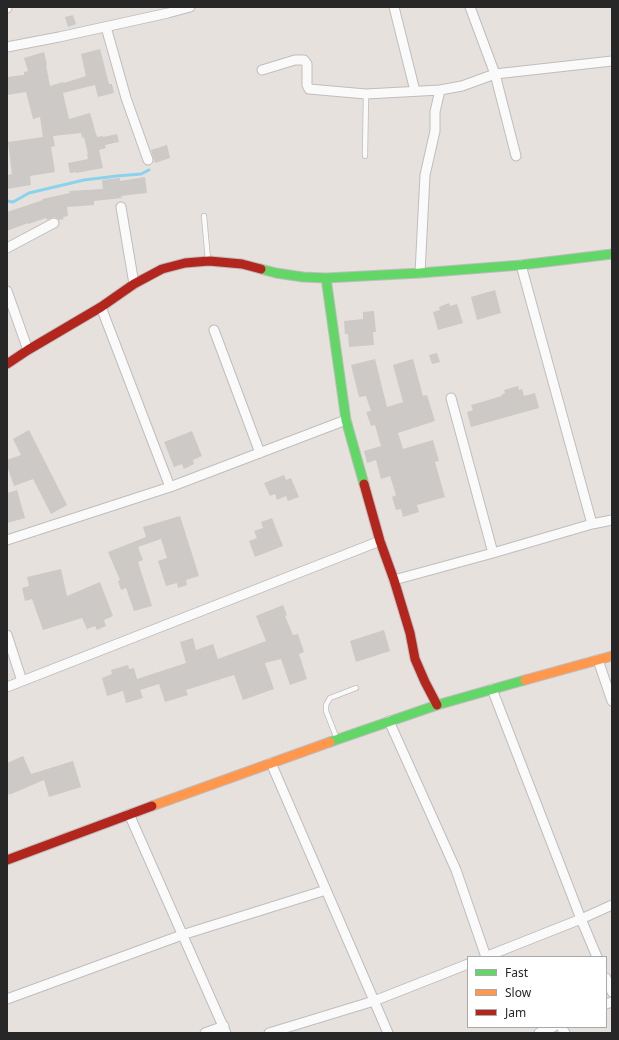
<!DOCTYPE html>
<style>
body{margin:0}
#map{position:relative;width:619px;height:1040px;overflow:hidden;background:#e6e1dc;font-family:"Noto Sans",sans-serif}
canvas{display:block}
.frame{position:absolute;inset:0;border:8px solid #272727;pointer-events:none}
.legend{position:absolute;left:467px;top:956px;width:140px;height:72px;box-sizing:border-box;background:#fff;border:1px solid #a9a9a9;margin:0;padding:5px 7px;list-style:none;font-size:12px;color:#272727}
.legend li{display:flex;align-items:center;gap:8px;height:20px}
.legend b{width:20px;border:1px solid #a9a9a9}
</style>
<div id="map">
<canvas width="619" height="1040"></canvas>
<div class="frame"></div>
<ul class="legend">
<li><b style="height:5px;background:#63d668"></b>Fast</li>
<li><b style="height:5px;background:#ff974d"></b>Slow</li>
<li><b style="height:5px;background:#b3261e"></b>Jam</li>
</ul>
</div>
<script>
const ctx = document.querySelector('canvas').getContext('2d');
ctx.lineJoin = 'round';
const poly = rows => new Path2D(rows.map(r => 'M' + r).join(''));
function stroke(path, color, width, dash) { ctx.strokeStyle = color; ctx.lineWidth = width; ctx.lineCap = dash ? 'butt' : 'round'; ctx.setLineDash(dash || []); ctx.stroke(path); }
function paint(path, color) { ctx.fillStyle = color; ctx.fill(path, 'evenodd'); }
stroke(poly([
 [7,201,13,202,29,193,84,180,117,176,141,174,149,170]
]), '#8ad3ed', 3);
paint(poly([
 [73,15,76,24,68,27,65,17],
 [100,49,109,84,112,84,114,93,98,97,95,85,63,93,69,119,90,113,97,137,103,136,103,137,117,134,119,142,105,145,106,148,99,150,103,168,76,173,76,172,70,173,68,163,88,159,87,154,88,154,84,137,82,138,81,133,53,136,55,146,51,147,55,172,30,176,31,185,7,189,7,175,12,174,8,142,43,137,40,117,33,119,26,92,7,95,7,77,24,75,24,72,28,71,24,58,44,52,47,65,46,65,50,86,63,82,64,83,86,76,81,54],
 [167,145,170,158,155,163,151,150],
 [145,177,147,193,121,196,122,198,94,201,94,205,67,207,68,216,63,217,64,219,59,220,57,218,54,217,47,220,46,218,28,224,28,223,7,231,7,212,43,200,42,199,70,193,69,191,103,189,102,180,120,178,120,181],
 [495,290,501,313,477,320,471,297],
 [449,303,450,306,457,304,463,323,438,330,433,312,440,310,439,307],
 [374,311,376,332,373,332,374,345,349,347,348,334,345,334,344,321,363,319,363,312],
 [437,353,440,362,432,364,429,355],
 [375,359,387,407,403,402,393,365,413,359,423,396,427,395,435,421,398,433,403,449,433,440,439,461,435,462,445,497,417,505,419,512,403,517,401,509,396,510,392,497,396,495,390,476,381,479,376,460,367,463,364,451,381,446,375,425,371,426,366,412,371,411,366,396,359,397,351,365],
 [518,386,519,390,522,389,524,396,535,393,539,408,471,427,467,412,473,410,471,405,502,396,501,395,505,393,504,390],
 [29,430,67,505,51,514,33,479,14,486,7,466,7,460,21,455,13,439],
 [192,431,202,456,193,460,194,464,184,469,182,464,174,467,164,442],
 [284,475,286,480,291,478,299,497,288,501,286,496,277,500,275,494,270,496,264,483],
 [17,490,25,518,7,523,7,493],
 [180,516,199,576,186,580,187,585,178,588,177,583,166,586,158,561,167,558,161,539,138,547,143,560,138,562,152,606,134,611,126,588,121,590,118,581,120,580,108,552,146,537,143,527],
 [272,518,283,546,255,557,249,541,257,538,254,531,263,528,261,522],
 [61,569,67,596,100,582,113,616,104,620,106,626,97,630,95,626,87,629,82,618,43,630,32,599,25,601,22,588,29,586,27,577],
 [283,605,287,615,285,616,293,635,298,634,304,652,299,654,307,679,290,685,281,659,265,663,274,689,243,700,234,675,186,690,188,695,165,702,159,684,140,690,143,698,126,703,123,691,107,696,102,678,112,674,111,670,128,665,129,669,134,668,137,679,186,663,180,642,193,638,196,650,213,644,218,659,266,641,256,616],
 [384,630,390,651,356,662,350,641],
 [23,756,31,774,73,761,81,787,49,797,44,780,9,795,7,790,7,763]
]), '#ccc9c6');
const lane = poly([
 [365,156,366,94],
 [204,216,208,260],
 [337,739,326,711,326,705,330,698,356,688]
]);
const street = poly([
 [394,7,415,91],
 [470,7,495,74,516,156],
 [7,8,7,7],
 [106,27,126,98,148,160],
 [7,47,59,37,168,13,190,7],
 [262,70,295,60,304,60,307,64,307,85,309,89,366,94,440,90,462,86,495,74,612,61],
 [121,207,134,284],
 [7,248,54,223],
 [521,265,592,524],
 [420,273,425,175,435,131,435,112,440,90],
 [7,291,28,350],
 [101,307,170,487],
 [214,330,260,453],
 [451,398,493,553],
 [7,540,170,487,346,420],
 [394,580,493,553,592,524,612,520],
 [7,635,22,681],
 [598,660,612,701],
 [7,687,380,541],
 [492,689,581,919,597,957],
 [389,721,456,870,486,957],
 [271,763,388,1033],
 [129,814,226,1033],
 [485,957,581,919,612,905],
 [606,978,612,992],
 [7,999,182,935,326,890],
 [606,1004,612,1002],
 [561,1027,565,1033],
 [205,1033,224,1026],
 [269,1033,374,1001,468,964],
 [539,1033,553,1027]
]);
const fast = poly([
 [261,269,276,273,303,277,326,278,420,273,521,265,612,254],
 [326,278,346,420,364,484],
 [330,742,437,705,525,680]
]);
const slow = poly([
 [525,680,612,656],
 [152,806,330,742]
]);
const jam = poly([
 [7,364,28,350,101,307,134,284,162,269,185,263,209,261,242,264,261,269],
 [364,484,380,541,394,580,410,633,415,659,425,682,437,705],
 [7,860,152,806]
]);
stroke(lane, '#bfbdbe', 6);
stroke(street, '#bfbdbe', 11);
stroke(fast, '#bfbdbe', 11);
stroke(slow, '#bfbdbe', 11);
stroke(jam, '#bfbdbe', 11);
stroke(lane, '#fbfafa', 4.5);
stroke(street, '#fbfafa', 9);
stroke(fast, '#63d668', 9);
stroke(slow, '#ff974d', 9);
stroke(jam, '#b3261e', 9);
</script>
